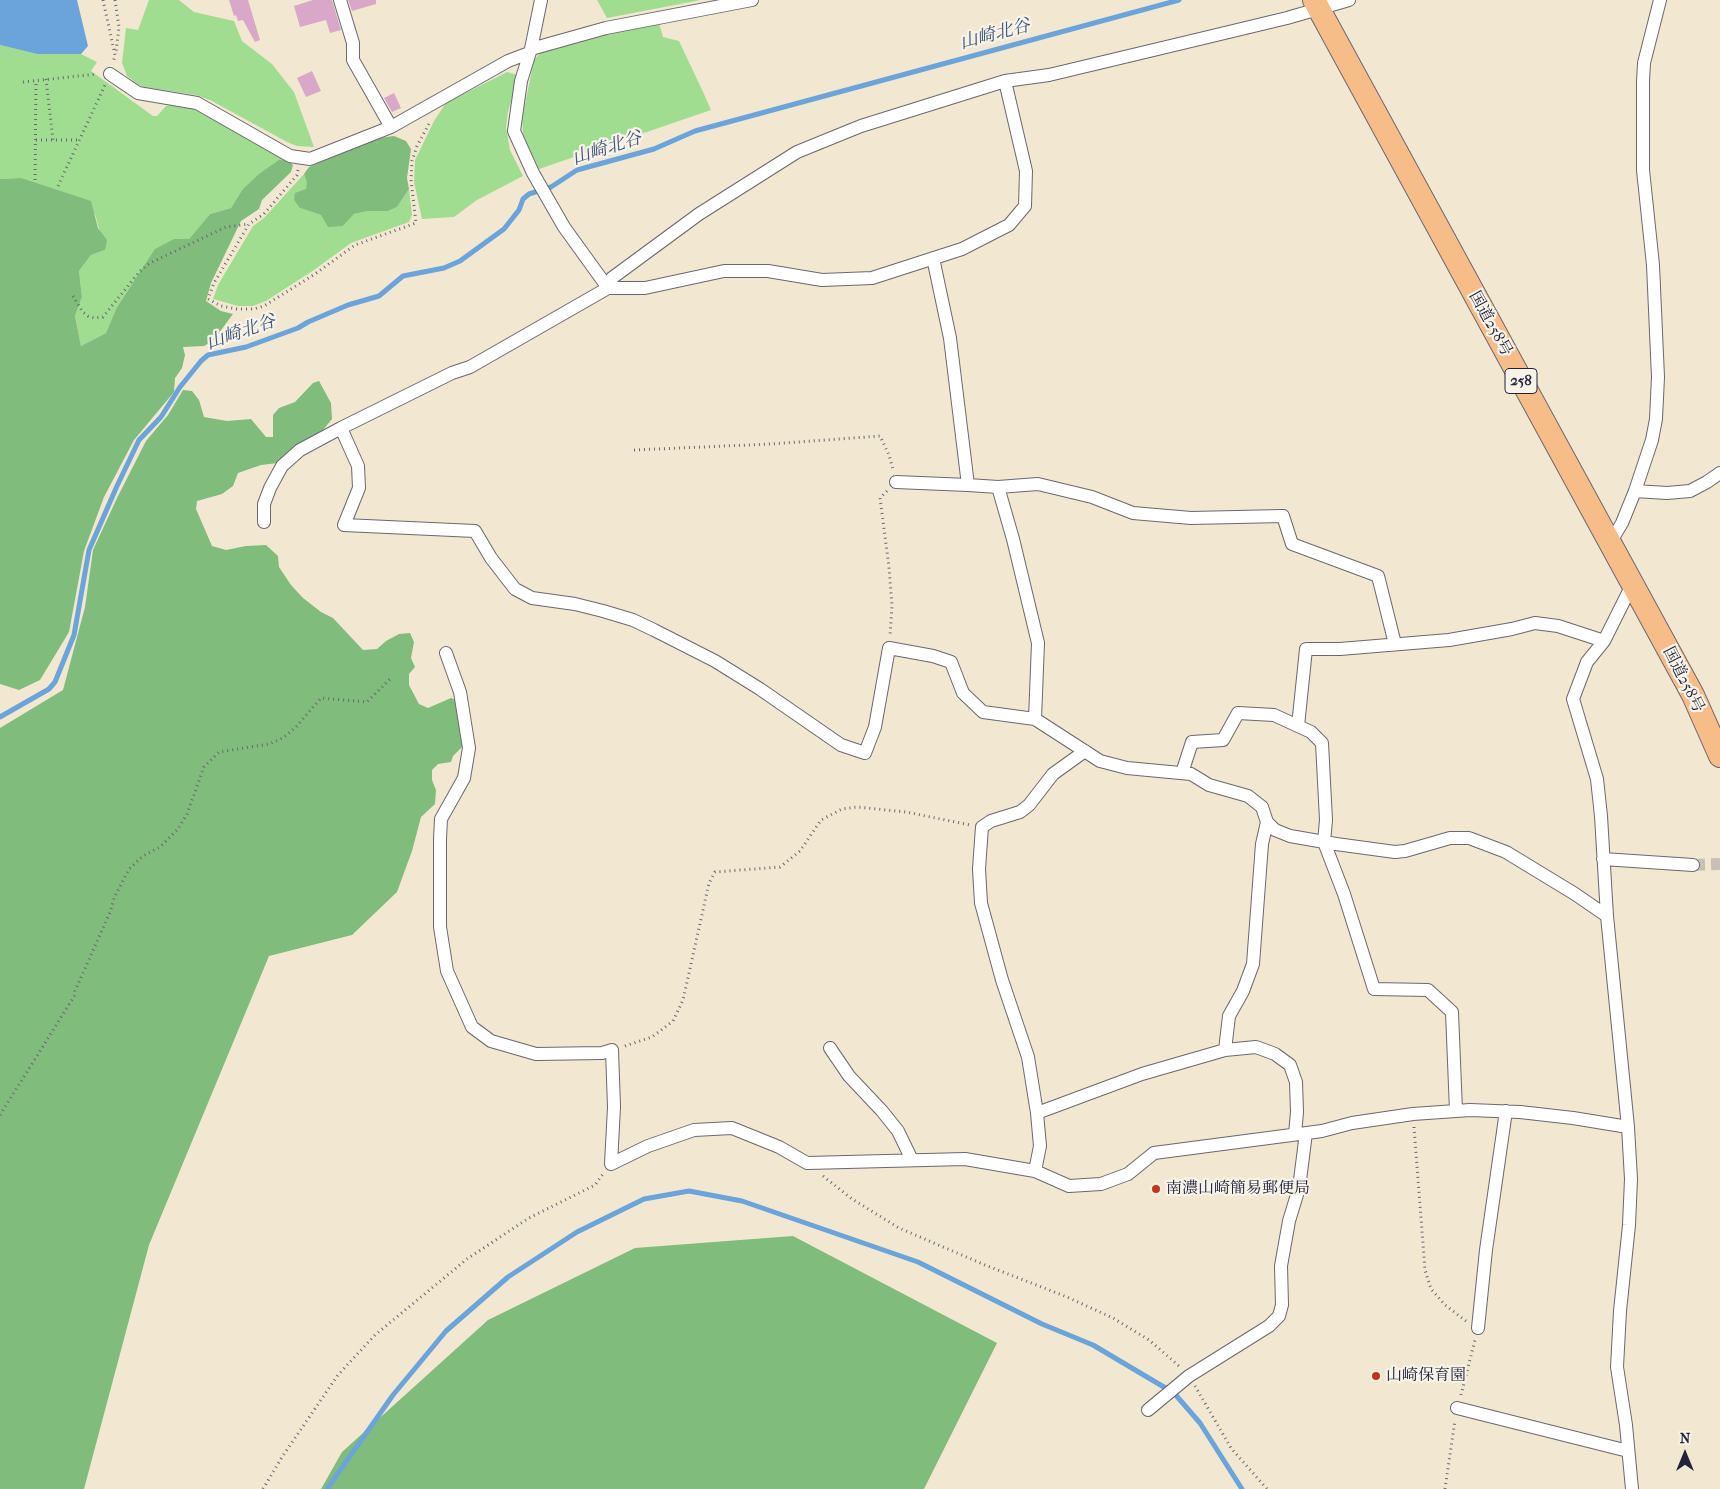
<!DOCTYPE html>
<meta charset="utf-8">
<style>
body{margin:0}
#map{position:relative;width:1720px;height:1489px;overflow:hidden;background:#f2e8d1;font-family:"IM FELL French Canon",serif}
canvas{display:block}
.north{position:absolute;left:1660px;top:1429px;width:50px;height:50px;-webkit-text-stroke:4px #f7f3e8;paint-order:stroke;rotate:0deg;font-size:14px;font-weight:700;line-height:20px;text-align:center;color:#22223b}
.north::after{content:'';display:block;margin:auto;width:18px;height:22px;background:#22223b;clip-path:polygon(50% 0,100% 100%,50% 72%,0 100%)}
</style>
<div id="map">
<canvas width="1720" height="1489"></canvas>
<div class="north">N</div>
</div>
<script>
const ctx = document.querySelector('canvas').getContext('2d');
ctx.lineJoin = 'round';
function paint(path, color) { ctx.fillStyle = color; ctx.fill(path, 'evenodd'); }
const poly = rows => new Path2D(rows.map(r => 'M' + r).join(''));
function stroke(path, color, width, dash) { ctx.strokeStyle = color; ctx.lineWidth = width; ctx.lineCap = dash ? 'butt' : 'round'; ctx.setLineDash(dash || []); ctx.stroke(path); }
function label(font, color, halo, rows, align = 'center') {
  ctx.font = font + ' "IM FELL French Canon","Noto Serif JP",serif'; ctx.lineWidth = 4.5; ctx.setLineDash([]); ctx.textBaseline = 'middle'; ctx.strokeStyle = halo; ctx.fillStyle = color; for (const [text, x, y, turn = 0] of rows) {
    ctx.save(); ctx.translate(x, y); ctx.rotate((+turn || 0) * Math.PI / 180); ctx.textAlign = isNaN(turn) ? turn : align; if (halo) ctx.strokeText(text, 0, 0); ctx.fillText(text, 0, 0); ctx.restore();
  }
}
paint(poly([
 [149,0,179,0,194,12,234,21,242,41,272,64,294,92,314,147,297,146,287,142,210,100,196,95,144,87,137,84,127,76,122,63,126,28,138,30],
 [597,0,701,0,607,18],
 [659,23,663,37,679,41,704,94,711,110,539,169,523,134,522,119,534,60,541,52,603,35],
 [0,45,37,54,81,54,97,62,91,71,153,116,157,116,166,106,170,105,192,108,288,160,242,190,231,208,210,214,189,239,174,239,116,309,106,333,81,346,75,316,82,297,79,271,91,255,105,250,95,214,21,178,0,179],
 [507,72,518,75,508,112,506,127,510,150,523,176,477,200,454,217,422,219,414,182,415,160,434,121,446,103],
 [304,174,308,182,300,208,321,215,343,226,354,214,368,211,388,211,397,207,409,189,412,215,409,222,351,243,314,270,266,301,253,306,238,306,213,299,218,285,253,226,264,218]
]), '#a1dd91');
paint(poly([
 [394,136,406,141,411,149,407,178,409,189,397,207,388,211,368,211,354,214,343,226,328,227,321,215,300,208,294,200,295,193,306,189,307,182,304,174,309,167,379,138],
 [279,160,288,160,293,165,291,172,262,200,259,209,241,221,211,283,206,301,221,311,233,314,213,341,204,346,183,347,185,355,182,368,175,378,174,392,134,440,104,497,84,551,69,632,40,680,19,690,0,684,0,179,21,178,91,201,98,228,107,240,105,250,91,255,79,271,82,297,75,316,81,346,106,333,116,309,155,249,174,239,189,239,210,214,231,208,242,190,259,174],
 [319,381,331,403,332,419,319,435,278,463,261,465,238,473,233,486,222,494,197,501,196,509,212,546,226,550,246,546,266,545,278,556,279,567,291,585,303,598,321,612,333,618,363,650,377,649,386,641,399,634,410,633,414,642,411,658,415,667,409,674,409,685,419,704,428,708,451,698,456,700,464,745,453,756,451,762,438,764,432,770,432,780,436,790,435,804,421,817,412,851,397,892,352,935,269,956,149,1245,84,1489,0,1489,0,728,63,690,85,607,93,550,117,498,146,441,168,415,183,390,192,391,199,400,204,417,227,421,251,419,266,437,273,437,273,415,279,408,295,402,313,383],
 [793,1236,997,1343,924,1489,321,1489,342,1452,488,1320,635,1248]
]), '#80bc7b');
paint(poly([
 [0,0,77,0,88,46,81,54,37,54,0,45]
]), '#6ba4da');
stroke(poly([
 [0,717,49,689,55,682,74,635,89,550,117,486,139,440,161,417,180,387,201,361,208,355,246,347,298,328,308,322,348,305,379,296,403,276,444,268,460,261,504,229,519,210,523,199,529,194,551,187,577,170,654,149,695,131,1179,0],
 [327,1489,393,1395,446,1331,508,1277,577,1232,644,1199,689,1191,742,1201,918,1262,1042,1324,1093,1345,1174,1393,1200,1423,1242,1489]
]), '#6ba4da', 5);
paint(poly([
 [229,0,248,0,260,40,255,42,243,20,238,21,236,15,234,16],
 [313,0,332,0,341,30,330,33,326,20,300,27,294,6],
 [348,0,376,0,376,4,352,11],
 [312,71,321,91,306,97,297,78],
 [394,93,401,108,392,112,384,98]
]), '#d9a8c8');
stroke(poly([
 [1693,865,1720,864]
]), '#c8c0b3', 12, [12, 6]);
const street = poly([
 [340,0,353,43,353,60,391,127],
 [541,0,531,49,521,81,514,131,533,173,564,227,608,288],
 [1349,0,1287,18,1208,37,1049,75,1005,81,1026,171,1025,206,1009,225,962,249,872,278,822,280,768,271,724,271,645,288,608,288,470,367,452,373,341,428,358,466,359,488,344,525,475,531,491,558,515,589,532,598,575,604,603,611,633,620,654,630,715,661,760,689,841,745,865,753,875,727,889,648,933,656,951,662,963,693,983,712,1035,719,1100,761,1127,768,1191,774,1209,785,1248,796,1262,807,1267,822,1275,830,1290,836,1336,844,1395,852,1405,851,1450,838,1469,838,1506,852,1575,894,1607,916],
 [531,49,606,28,752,0],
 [110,74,138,93,197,103,290,156,310,159,391,127,508,61,529,53],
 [933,258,950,338,968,485,998,487,1013,539,1038,643,1035,719],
 [608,288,612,278,699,214,797,152,861,126,1005,81],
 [896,482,968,485],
 [998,487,1038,484,1092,497,1133,513,1191,518,1283,516,1292,544,1378,576,1395,644],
 [1635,491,1667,493,1690,491,1707,482,1720,473],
 [264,522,264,504,270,488,282,466,300,450,341,428],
 [1610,543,1622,523,1635,491,1652,440,1656,419,1658,377,1653,265,1643,170,1643,81,1644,63,1660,0],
 [446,653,460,692,469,748,464,778,441,819,440,839,440,927,447,971,472,1027,491,1041,536,1054,602,1053,612,1050,614,1107,611,1164,648,1146,694,1130,732,1128,779,1147,807,1163,965,1159,1035,1171,1069,1186,1101,1184,1128,1174,1154,1153,1322,1131,1352,1123,1413,1114,1470,1110,1520,1112,1573,1118,1628,1127],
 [1298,726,1306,649,1340,649,1449,640,1512,629,1535,623,1558,626,1604,641],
 [1182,773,1192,742,1223,740,1238,713,1274,715,1311,732,1322,743,1326,820,1324,842,1344,894,1374,989,1428,990,1452,1012,1456,1111],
 [1603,859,1693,865],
 [830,1048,849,1076,882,1111,898,1131,912,1160],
 [1225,1050,1229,1016,1243,991,1253,964,1262,844,1267,822],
 [1037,1113,1142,1074,1225,1050,1256,1047,1275,1054,1290,1065,1296,1082,1297,1112,1295,1134],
 [1035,1171,1040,1146,1037,1113,1028,1057,1002,980,981,903,979,869,982,827,991,821,1020,812,1029,805,1053,774,1085,751],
 [1478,1328,1486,1250,1506,1111],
 [1457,1408,1628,1451],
 [1148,1410,1189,1376,1269,1326,1279,1316,1282,1305,1281,1266,1289,1221,1299,1188,1306,1133],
 [1632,1489,1626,1425,1617,1367,1620,1311,1629,1225,1631,1179,1628,1127,1607,916,1601,816,1597,779,1573,699,1587,662,1604,641,1632,585]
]);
const highway = poly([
 [1314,0,1693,695,1720,756]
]);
stroke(street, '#6b6770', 14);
stroke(highway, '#6b6770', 24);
stroke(poly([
 [103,0,115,55,113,63],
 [115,0,119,27,116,52],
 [46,79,53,140],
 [23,82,97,74],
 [36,140,80,140],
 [298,170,297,175,264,214,249,224,214,283,208,299,221,306,237,309,254,309,264,306,315,274,355,245,416,223,411,180,412,161,417,146,430,122],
 [35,180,36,80],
 [58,186,105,85],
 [73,296,82,311,88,316,94,318,103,317,140,271,150,263,226,227,249,224],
 [634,450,771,444,880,436,889,455,893,469],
 [887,491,880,498,889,567,892,606,890,636],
 [625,1046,652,1037,673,1021,683,1000,709,883,715,872,780,867,800,851,821,820,842,809,857,807,906,812,970,825],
 [0,1115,75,995,75,991,111,910,114,898,129,869,143,856,160,847,178,829,187,814,204,767,219,752,269,744,283,738,296,727,321,698,367,702,390,679],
 [1414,1127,1425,1270,1431,1289,1445,1305,1466,1321],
 [823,1176,852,1199,899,1228,985,1265,1067,1297,1113,1318,1149,1340,1179,1366],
 [1195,1386,1231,1448,1267,1489],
 [1461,1395,1475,1340],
 [263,1489,282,1457,338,1375,375,1335,467,1259,529,1218,595,1185,603,1174],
 [1445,1489,1455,1420]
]), '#6b6770', 3, [1, 4]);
stroke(street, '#fff', 12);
stroke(highway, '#f7bd88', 22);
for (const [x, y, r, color] of [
 [1156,1189,5,"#c8321e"],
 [1376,1376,5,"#c8321e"]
]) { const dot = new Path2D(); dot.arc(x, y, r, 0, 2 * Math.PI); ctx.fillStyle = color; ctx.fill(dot); stroke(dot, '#f7f3e8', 2); }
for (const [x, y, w] of [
 [1521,381,32]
]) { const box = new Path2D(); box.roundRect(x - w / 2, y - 12.5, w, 25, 4); ctx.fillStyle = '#f7f3e8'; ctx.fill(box); stroke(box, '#22223b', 1); }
label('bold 15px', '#22223b', null, [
 ["258",1521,381]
]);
label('16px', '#22223b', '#f7f3e8', [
 ["国道258号",1490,324,61],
 ["国道258号",1683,680,63]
]);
label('16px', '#22223b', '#f7f3e8', [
 ["南濃山崎簡易郵便局",1166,1189],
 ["山崎保育園",1386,1376]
], 'left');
label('italic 18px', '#3f567b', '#f7f3e8', [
 ["山崎北谷",995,35,-15],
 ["山崎北谷",607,149,-18],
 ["山崎北谷",241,333,-19]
]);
</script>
